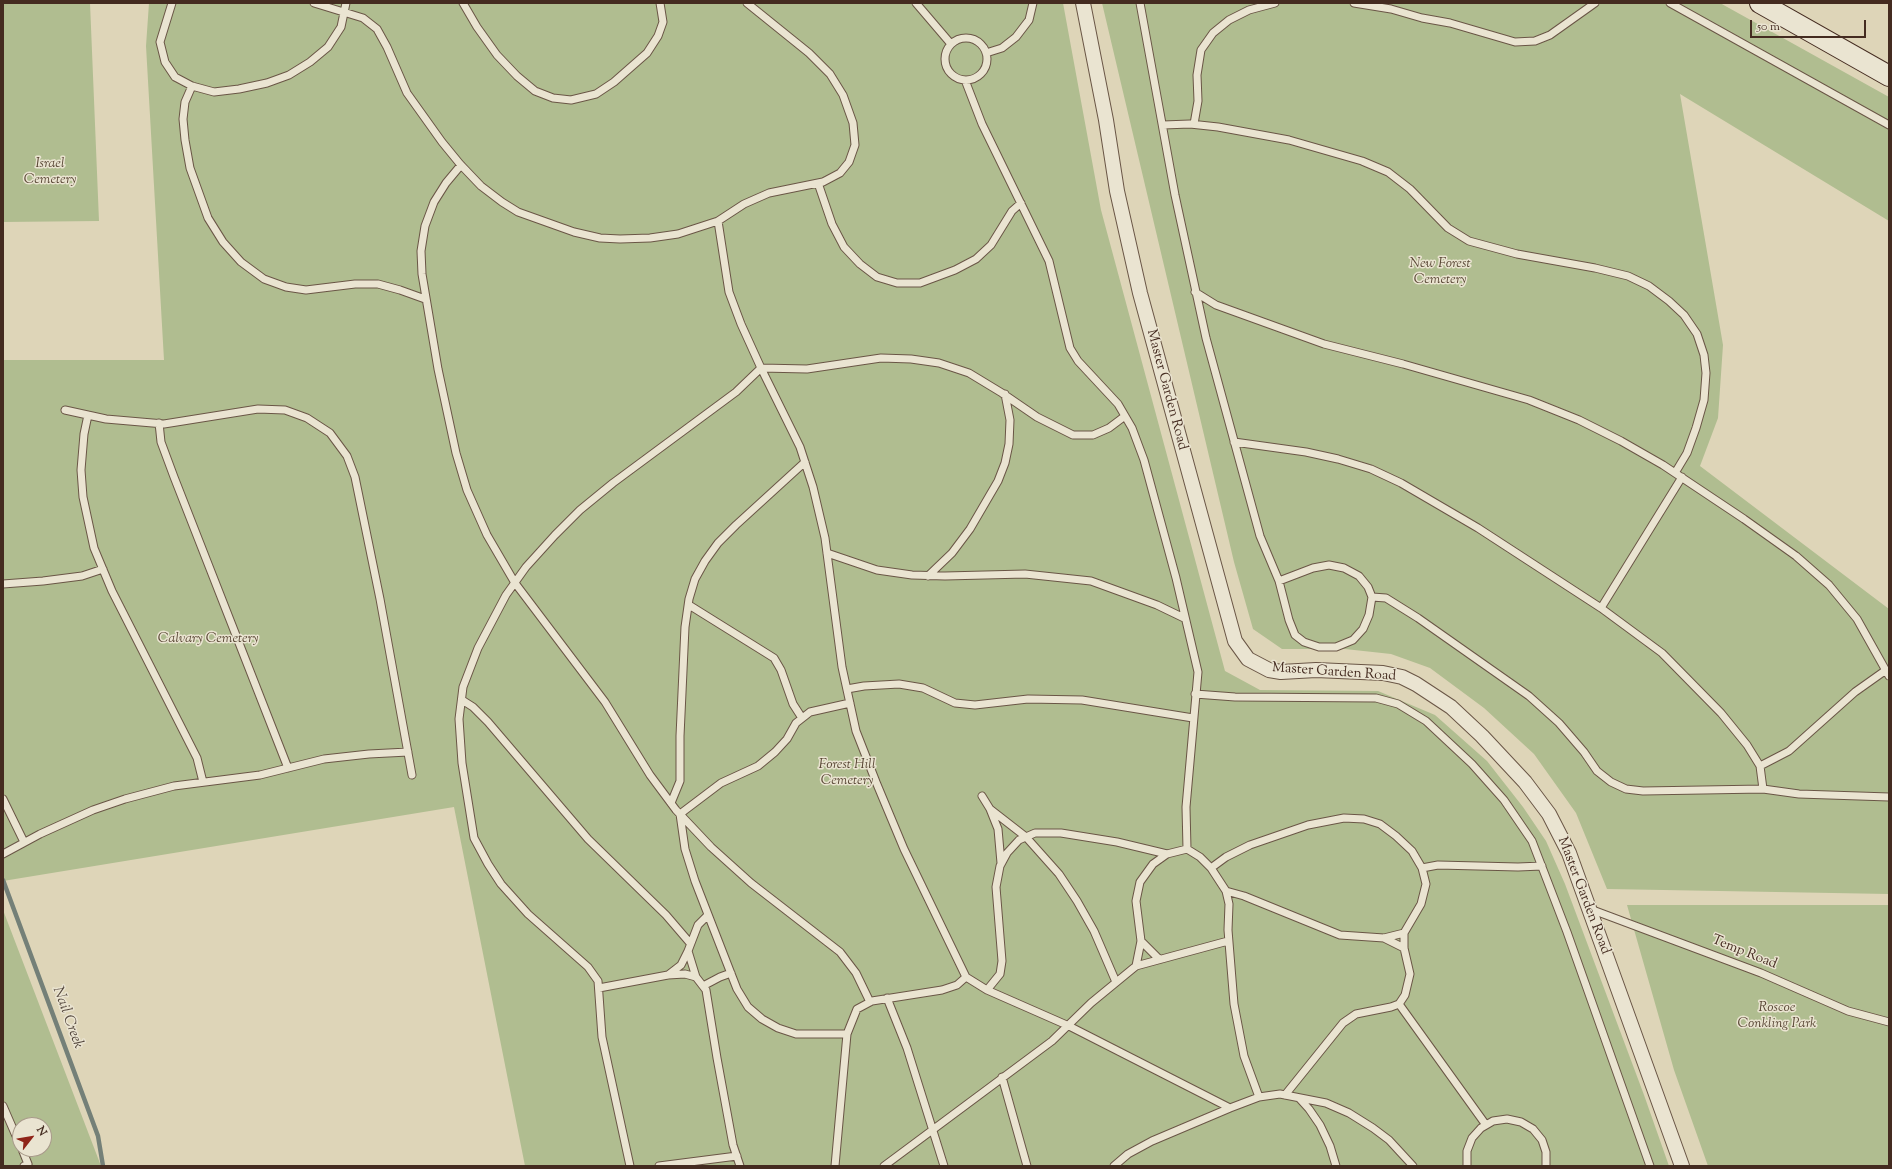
<!DOCTYPE html>
<style>
body{margin:0}
#map{position:relative;width:1892px;height:1169px;overflow:hidden;background:#ded5b8;font-family:"Sorts Mill Goudy",serif}
canvas{display:block}
.frame{position:absolute;inset:0;border:4px solid #442b20;pointer-events:none}
.north{position:absolute;left:12px;top:1117px;width:40px;height:40px;box-sizing:border-box;background:#eae4d1;border:1px solid #a89a8a;border-radius:50%;rotate:59deg;font-size:11px;font-weight:700;line-height:16px;text-align:center;color:#442b20}
.north::after{content:'';display:block;margin:auto;width:14px;height:18px;background:#8f2418;clip-path:polygon(50% 0,100% 100%,50% 72%,0 100%)}
.scale{position:absolute;left:1750px;top:20px;width:116px;height:18px;box-sizing:border-box;border:2px solid #442b20;border-top:0;padding-left:5px;font-size:12px;line-height:14px;white-space:nowrap;color:#442b20;-webkit-text-stroke:3px #eae4d1;paint-order:stroke}
</style>
<div id="map">
<canvas width="1892" height="1169"></canvas>
<div class="frame"></div>
<div class="north">N</div>
<div class="scale">50 m</div>
</div>
<script>
const ctx = document.querySelector('canvas').getContext('2d');
ctx.lineJoin = 'round';
function paint(path, color) { ctx.fillStyle = color; ctx.fill(path, 'evenodd'); }
const poly = rows => new Path2D(rows.map(r => 'M' + r).join(''));
function stroke(path, color, width, dash) { ctx.strokeStyle = color; ctx.lineWidth = width; ctx.lineCap = dash ? 'butt' : 'round'; ctx.setLineDash(dash || []); ctx.stroke(path); }
function label(font, color, halo, rows, align = 'center') {
  ctx.font = font + ' "Sorts Mill Goudy",serif'; ctx.lineWidth = 3; ctx.setLineDash([]); ctx.textBaseline = 'middle'; ctx.strokeStyle = halo; ctx.fillStyle = color; for (const [text, x, y, turn = 0] of rows) {
    ctx.save(); ctx.translate(x, y); ctx.rotate((+turn || 0) * Math.PI / 180); ctx.textAlign = isNaN(turn) ? turn : align; if (halo) ctx.strokeText(text, 0, 0); ctx.fillText(text, 0, 0); ctx.restore();
  }
}
paint(poly([
 [3,3,90,3,99,221,3,222],
 [149,3,1063,3,1101,210,1225,671,1260,690,1378,691,1435,715,1487,761,1523,807,1546,841,1565,884,1644,1095,1669,1166,525,1166,454,807,3,881,3,360,164,360,146,46],
 [1102,3,1720,3,1889,97,1889,221,1680,94,1723,345,1718,418,1700,466,1889,609,1889,894,1607,889,1576,813,1534,754,1484,708,1430,668,1391,654,1345,649,1282,649,1253,629,1234,562],
 [1627,905,1889,905,1889,1166,1708,1166,1674,1070],
 [3,910,101,1166,3,1166],
 [20,1125,44,1125,44,1149,20,1149]
]), '#b0bd90');
stroke(poly([
 [3,880,98,1136,103,1166]
]), '#748078', 4.5);
const lane = poly([
 [172,3,160,42,165,62,175,77,192,86,214,92,239,89,267,83,289,75,310,62,328,47,341,27,346,3],
 [314,3,363,18,377,29,387,47,407,93,442,142,460,164,481,186,502,202,518,212,574,232,600,238,620,239,650,238,678,234,718,221],
 [463,3,477,27,497,55,517,76,535,91,553,98,571,100,596,94,614,82,647,53,658,36,663,22,660,3],
 [747,3,809,53,830,74,843,95,853,123,855,145,849,162,840,173,823,182,769,193,744,204,718,221,729,292,741,324,761,368,800,447,813,487,825,538,842,667,856,731,876,782,904,849,966,977,987,990,1069,1026,1230,1108,1259,1097,1244,1056,1234,1004,1228,930,1229,904,1226,891,1211,868,1200,857,1187,849,1186,807,1198,672,1176,578,1144,460,1132,428,1118,404,1078,361,1070,348,1049,261,982,124,965,80],
 [916,3,951,44],
 [1140,3,1175,195,1206,338,1260,536,1279,581,1289,620,1295,635,1304,642,1319,647,1336,647,1353,640,1363,629,1369,615,1372,597,1386,598,1418,618,1529,696,1559,723,1584,752,1597,771,1611,782,1626,789,1643,791,1763,789,1799,794,1889,797],
 [1354,3,1391,9,1422,18,1450,23,1515,42,1535,41,1550,35,1595,3],
 [1670,3,1889,125],
 '945 59a21 21 0 1 1 42 0a21 21 0 1 1-42 0Z',
 [986,53,1002,48,1016,37,1029,20,1033,3],
 [192,86,185,102,183,119,185,140,190,168,208,218,223,242,241,262,264,279,286,287,306,290,355,284,378,284,400,290,425,299],
 [1194,124,1198,101,1197,75,1201,50,1213,33,1229,20,1249,10,1275,3],
 [1163,125,1190,124,1218,127,1289,140,1362,161,1388,172,1410,189,1448,228,1469,241,1517,254,1595,268,1628,276,1649,286,1669,301,1684,315,1697,334,1704,355,1706,373,1704,400,1696,428,1687,453,1675,473],
 [461,165,446,183,434,202,425,226,421,251,422,274,438,369,456,453,467,490,487,535,515,583,605,702,650,775,676,810,711,847,751,883,840,952,856,973,870,1002],
 [818,183,832,224,844,247,860,264,877,277,897,283,920,283,955,270,976,259,991,245,1012,211,1021,203],
 [1195,292,1216,305,1324,344,1403,364,1529,400,1579,420,1621,441,1663,465,1744,519,1796,556,1829,585,1857,619,1889,676],
 [65,410,106,419,164,424,258,409,285,410,307,418,330,433,347,456,355,477,380,599,412,775],
 [88,415,84,434,81,470,83,497,94,548,112,591,197,758,203,782],
 [159,423,161,442,174,477,288,768],
 [1234,442,1306,452,1338,459,1371,469,1401,483,1478,528,1601,608,1662,653,1721,713,1747,745,1760,766,1763,789],
 [827,553,877,570,912,575,945,576,1025,574,1091,581,1157,605,1184,618],
 [928,576,952,553,970,529,998,481,1005,463,1009,444,1010,420,1005,394],
 [1279,581,1313,568,1329,565,1344,568,1359,576,1368,587,1372,597],
 [3,584,43,581,82,576,103,569],
 [689,605,774,658,781,670,793,704,802,718],
 [1601,608,1682,477],
 [847,689,864,686,899,684,923,688,955,703,975,705,1028,699,1082,700,1193,718],
 [1195,694,1235,697,1376,698,1398,704,1426,721,1472,764,1504,800,1532,841,1567,932,1650,1166],
 [462,700,473,707,488,722,588,839,666,915,690,943],
 [1760,766,1789,751,1855,692,1886,670],
 [982,796,990,809,1026,837,1059,874,1077,901,1094,931,1116,982],
 [3,799,24,842],
 [671,803,680,781,680,736,685,627,689,599,695,579,705,561,718,543,736,525,805,462],
 [990,809,998,829,1001,863],
 [3,854,40,834,93,810,125,799,174,786,260,775,324,759,369,754,408,752],
 [1211,868,1226,857,1250,845,1308,825,1344,818,1364,819,1380,824,1396,836,1412,851,1422,868,1426,884,1421,904,1404,933,1404,948,1410,974,1405,995,1399,1004,1391,1007,1356,1014,1343,1023,1285,1095],
 [1422,868,1438,865,1518,867,1542,866],
 [1226,891,1244,896,1340,935,1384,938,1404,933],
 [1590,909,1761,973,1848,1011,1889,1022],
 [1384,938,1404,948],
 [1141,941,1159,959],
 [1136,966,1141,941,1136,901,1140,882,1153,864,1167,854,1187,849],
 [668,975,681,965,688,951],
 [696,977,688,951,698,925,708,915],
 [703,986,720,977,731,973],
 [599,988,668,975,685,974,696,977,706,990,717,1058,733,1145,740,1166],
 [987,990,1000,974,1002,961,996,887,1000,866,1007,853,1019,840,1035,833,1061,833,1117,842,1167,854],
 [887,998,907,1048,944,1166],
 [1399,1004,1486,1125],
 [847,1034,796,1034,778,1028,762,1019,748,1007,737,989,695,881,685,849,680,814,721,783,758,766,775,752,787,739,796,723,810,712,850,703],
 [1002,1077,1027,1166],
 [1259,1097,1280,1094,1326,1103,1349,1113,1373,1128,1389,1140,1413,1166],
 [1299,1098,1309,1109,1320,1125,1330,1146,1336,1166],
 [3,1106,20,1145],
 [22,1149,28,1164,24,1166],
 [630,1166,602,1037,598,981,588,967,528,914,501,884,488,864,474,838,462,763,459,719,463,687,478,648,506,595,526,567,555,535,580,510,613,483,736,392,761,368,807,369,881,358,911,359,939,363,969,373,1002,393,1037,417,1073,435,1093,435,1109,428,1125,416],
 [659,1166,737,1156],
 [835,1166,847,1034,857,1009,872,1001,942,990,957,985,966,977],
 [884,1166,1052,1041,1091,1003,1136,966,1228,941],
 [1114,1166,1128,1154,1152,1141,1230,1108],
 [1467,1166,1467,1151,1472,1138,1481,1128,1493,1121,1507,1119,1521,1122,1533,1129,1542,1140,1546,1152,1546,1166]
]);
const street = poly([
 [1083,3,1106,120,1117,191,1140,293,1235,641,1248,659,1269,670,1281,672,1316,670,1383,673,1402,677,1416,684,1451,707,1482,736,1525,782,1549,814,1569,853,1682,1166]
]);
const secondary = poly([
 [1760,3,1889,76]
]);
stroke(lane, '#6a5646', 9);
stroke(street, '#6a5646', 16);
stroke(secondary, '#442b20', 22);
stroke(lane, '#eae4d1', 7);
stroke(street, '#eae4d1', 14);
stroke(secondary, '#eae4d1', 20);
label('italic 14px', '#5a4836', '#eae4d1', [
 ["Israel",50,165],
 ["Cemetery",50,181],
 ["New Forest",1440,265],
 ["Cemetery",1440,281],
 ["Calvary Cemetery",208,640],
 ["Forest Hill",847,766],
 ["Cemetery",847,782],
 ["Roscoe",1777,1009],
 ["Conkling Park",1777,1025]
]);
label('14px', '#442b20', '#eae4d1', [
 ["Master Garden Road",1166,390,75],
 ["Master Garden Road",1334,673,4],
 ["Master Garden Road",1583,896,69],
 ["Temp Road",1744,953,22]
]);
label('italic 15px', '#54473d', '#eae4d1', [
 ["Nail Creek",67,1018,70]
]);
</script>
